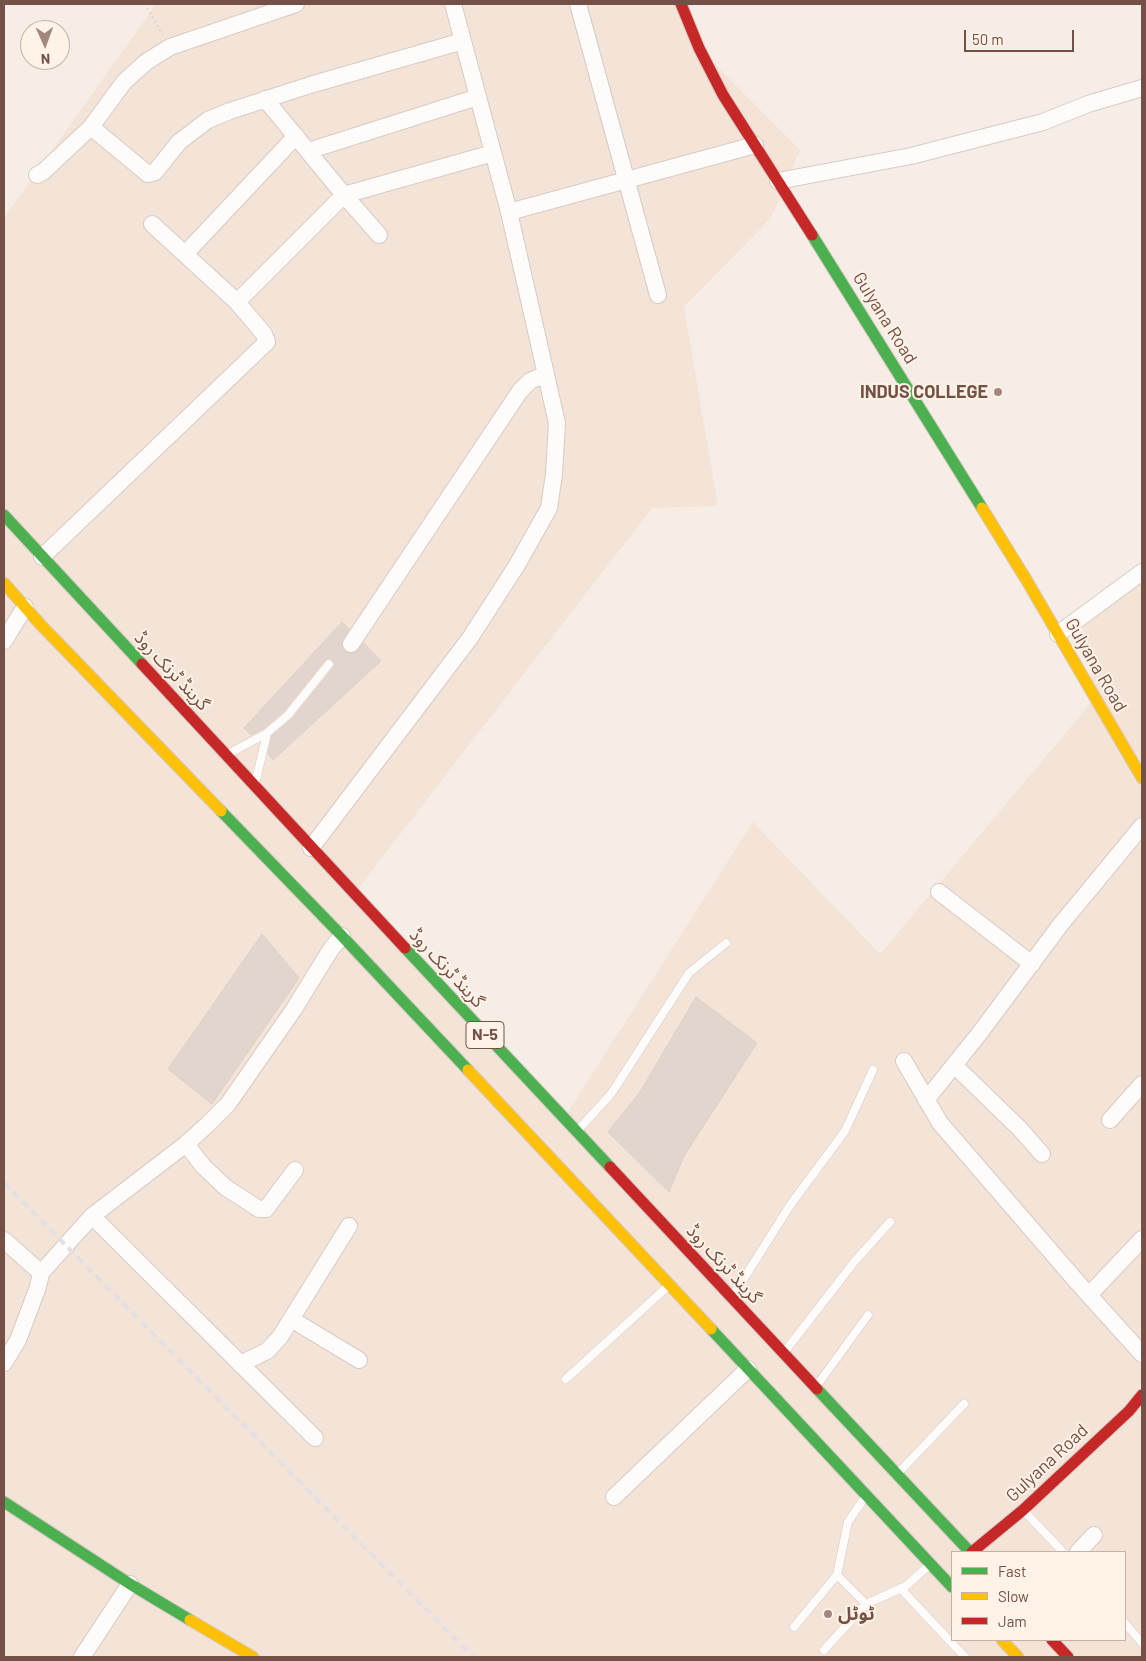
<!DOCTYPE html>
<meta charset="utf-8">
<style>
body{margin:0}
#map{position:relative;width:1146px;height:1661px;overflow:hidden;background:#f6eee6;font-family:Barlow,sans-serif}
canvas{display:block}
.frame{position:absolute;inset:0;border:5px solid #745046;pointer-events:none}
.legend{position:absolute;left:951px;top:1551px;width:175px;height:90px;box-sizing:border-box;background:#fff2e6;border:1px solid #c7b1a6;margin:0;padding:6px 9px;list-style:none;font-size:15px;color:#745046}
.legend li{display:flex;align-items:center;gap:10px;height:25px}
.legend b{width:25px;border:1px solid #c7b1a6}
.north{position:absolute;left:20px;top:20px;width:50px;height:50px;box-sizing:border-box;background:#fff2e6;border:1px solid #c7b1a6;border-radius:50%;rotate:178deg;font-size:14px;font-weight:700;line-height:20px;text-align:center;color:#745046}
.north::after{content:'';display:block;margin:auto;width:18px;height:22px;background:#a2877e;clip-path:polygon(50% 0,100% 100%,50% 72%,0 100%)}
.scale{position:absolute;left:964px;top:30px;width:110px;height:22px;box-sizing:border-box;border:2px solid #745046;border-top:0;padding-left:6px;font-size:15px;line-height:18px;white-space:nowrap;color:#745046;-webkit-text-stroke:4px #fff2e6;paint-order:stroke}
</style>
<div id="map">
<canvas width="1146" height="1661"></canvas>
<div class="frame"></div>
<ul class="legend">
<li><b style="height:6px;background:#4caf50"></b>Fast</li>
<li><b style="height:6px;background:#ffc107"></b>Slow</li>
<li><b style="height:6px;background:#c62828"></b>Jam</li>
</ul>
<div class="north">N</div>
<div class="scale">50 m</div>
</div>
<script>
const ctx = document.querySelector('canvas').getContext('2d');
ctx.lineJoin = 'round';
function paint(path, color) { ctx.fillStyle = color; ctx.fill(path, 'evenodd'); }
const poly = rows => new Path2D(rows.map(r => 'M' + r).join(''));
function stroke(path, color, width, dash) { ctx.strokeStyle = color; ctx.lineWidth = width; ctx.lineCap = dash ? 'butt' : 'round'; ctx.setLineDash(dash || []); ctx.stroke(path); }
function label(font, color, halo, rows, align = 'center') {
  ctx.font = font + ' Barlow,"Noto Sans Arabic",sans-serif'; ctx.lineWidth = 4; ctx.setLineDash([]); ctx.textBaseline = 'middle'; ctx.strokeStyle = halo; ctx.fillStyle = color; for (const [text, x, y, turn = 0] of rows) {
    ctx.save(); ctx.translate(x, y); ctx.rotate((+turn || 0) * Math.PI / 180); ctx.textAlign = isNaN(turn) ? turn : align; if (halo) ctx.strokeText(text, 0, 0); ctx.fillText(text, 0, 0); ctx.restore();
  }
}
paint(poly([
 [156,4,688,4,699,48,800,150,771,218,684,307,718,506,652,508,354,894,564,1118,753,822,880,954,1095,698,1081,617,1142,576,1142,1657,4,1657,4,218],
 [952,1552,1125,1552,1125,1640,952,1640]
]), '#f4e3d7');
const building = poly([
 [342,622,349,629,341,643,342,648,345,652,350,654,355,653,364,643,381,661,273,760,268,754,272,736,292,719,333,668,335,664,333,660,329,658,325,660,284,711,264,728,251,735,244,728,342,622],
 [262,934,299,978,212,1104,168,1069,262,934],
 [696,997,757,1043,684,1156,669,1192,608,1132,640,1092,696,997]
]);
paint(building, '#e2d5cd');
stroke(building, '#dfd0c8', 1);
const lane = poly([
 [230,753,267,733,288,715,329,664],
 [256,780,267,733],
 [579,1129,611,1094,689,973,726,943],
 [734,1294,791,1204,845,1131,873,1070],
 [786,1350,855,1261,890,1222],
 [566,1379,666,1288],
 [818,1384,868,1315],
 [900,1471,964,1404],
 [1024,1511,1063,1552],
 [837,1575,866,1604],
 [901,1589,965,1657],
 [1125,1623,1142,1643],
 [794,1627,837,1575,848,1522,863,1500],
 [824,1650,866,1604,906,1586,927,1567]
]);
const street = poly([
 [578,4,658,295],
 [265,99,344,195,379,235],
 [91,127,148,174,155,172,179,142,208,120,230,111,310,85,463,41],
 [308,151,478,97],
 [37,175,43,172,91,127,124,82,146,62,170,47,296,4],
 [778,181,911,156,1043,122,1088,104,1142,88],
 [509,212,755,145],
 [185,254,296,136],
 [237,302,344,195,493,153],
 [42,557,267,342,264,334,237,302,152,224],
 [1058,634,1142,572],
 [4,641,25,607],
 [351,644,520,391,530,381,546,374],
 [311,848,470,638,517,565,549,508,554,474,557,423,509,212,453,4],
 [939,892,1032,964],
 [904,1061,940,1123,1078,1283,1142,1354],
 [954,1065,1020,1129,1042,1154],
 [926,1100,979,1034,1061,924,1142,826],
 [1110,1120,1142,1084],
 [186,1144,203,1166,225,1187,259,1209,266,1209,295,1170],
 [92,1216,315,1438],
 [4,1240,41,1273],
 [1089,1295,1142,1239],
 [291,1319,359,1360],
 [4,1363,18,1340,38,1287,41,1273,92,1216,186,1144,207,1125,228,1104,294,1009,331,949,342,936],
 [240,1364,267,1351,280,1337,349,1226],
 [614,1497,748,1369],
 [1078,1552,1094,1535],
 [82,1657,130,1584]
]);
const fast = poly([
 [812,235,982,508],
 [4,515,142,664],
 [221,811,342,936,468,1070],
 [405,948,610,1167],
 [711,1329,952,1587],
 [817,1389,970,1552],
 [4,1502,130,1584,190,1620]
]);
const slow = poly([
 [982,508,1027,581,1142,778],
 [4,583,40,624,221,811],
 [468,1070,711,1329],
 [190,1620,253,1657],
 [1002,1640,1018,1657]
]);
const jam = poly([
 [681,4,699,48,723,95,812,235],
 [142,664,405,948],
 [610,1167,817,1389],
 [972,1552,1023,1510,1129,1411,1142,1395],
 [1052,1640,1068,1657]
]);
stroke(lane, '#d7cbc4', 9);
stroke(street, '#d7cbc4', 18);
stroke(fast, '#d6c9c2', 13);
stroke(slow, '#d6c9c2', 13);
stroke(jam, '#d6c9c2', 13);
stroke(poly([
 [145,4,163,35]
]), '#d7ccc8', 2.5, [1, 4]);
stroke(lane, '#fefcfb', 8);
stroke(street, '#fefcfb', 16);
stroke(fast, '#4caf50', 11);
stroke(slow, '#ffc107', 11);
stroke(jam, '#c62828', 11);
stroke(poly([
 [4,1183,473,1657]
]), '#e3e0e3', 4, [8, 5]);
for (const [x, y, r, color] of [
 [998,392,5,"#a2877e"],
 [828,1614,5,"#a2877e"]
]) { const dot = new Path2D(); dot.arc(x, y, r, 0, 2 * Math.PI); ctx.fillStyle = color; ctx.fill(dot); stroke(dot, '#fff2e6', 2); }
for (const [x, y, w] of [
 [485,1035,38]
]) { const box = new Path2D(); box.roundRect(x - w / 2, y - 13.5, w, 27, 4); ctx.fillStyle = '#fff2e6'; ctx.fill(box); stroke(box, '#745046', 1); }
label('bold 16px', '#745046', null, [
 ["N-5",485,1035]
]);
label('18px', '#745046', '#fff2e6', [
 ["Gulyana Road",885,318,58],
 ["Gulyana Road",1096,665,60],
 ["گرینڈ ٹرنک روڈ",172,671,47],
 ["گرینڈ ٹرنک روڈ",447,968,47],
 ["گرینڈ ٹرنک روڈ",724,1264,47],
 ["Gulyana Road",1047,1463,-43]
]);
label('bold 18px', '#745046', '#fff2e6', [
 ["INDUS COLLEGE",988,392],
 ["ٹوٹل",838,1614,"left"]
], 'right');
</script>
